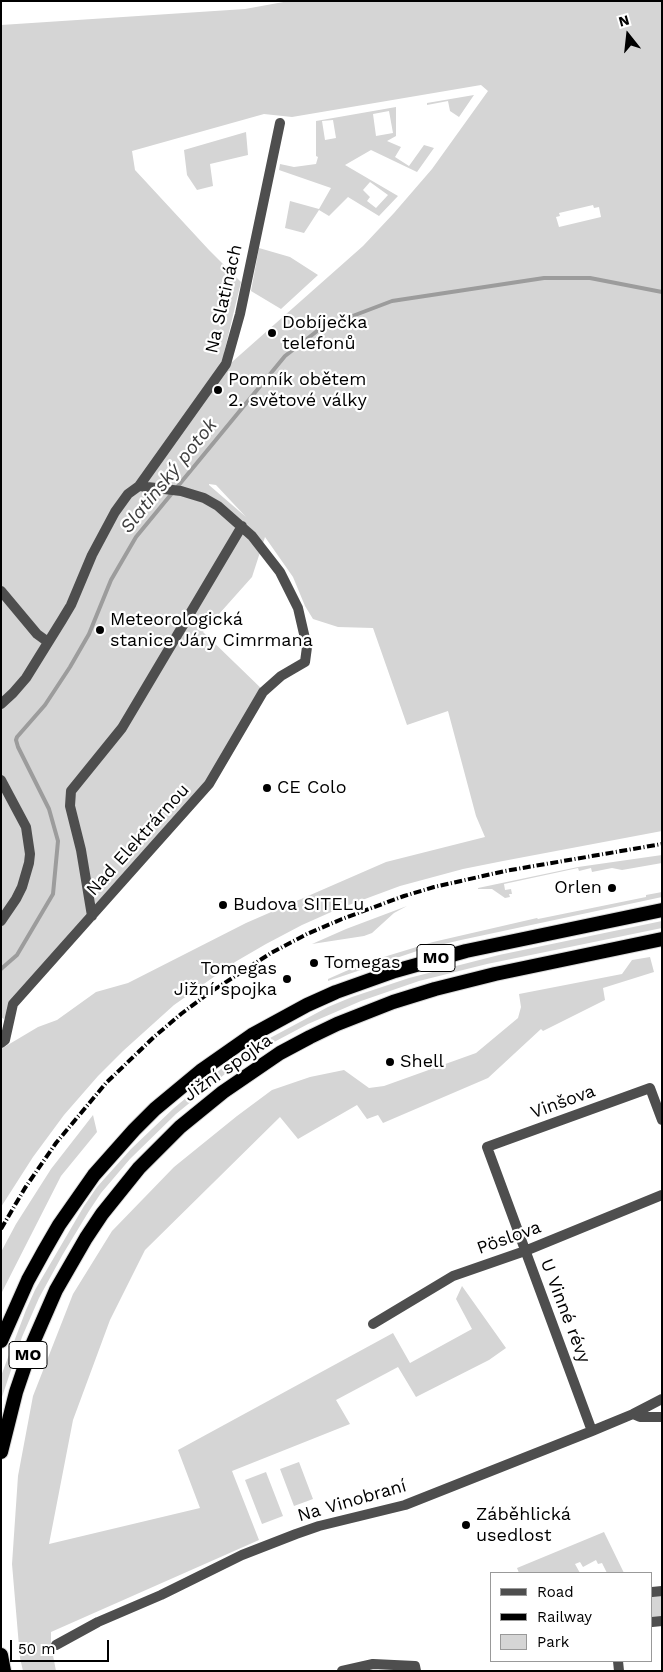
<!DOCTYPE html>
<meta charset="utf-8">
<style>
body{margin:0}
#map{position:relative;width:663px;height:1672px;overflow:hidden;background:#fff;font-family:"Work Sans",sans-serif}
canvas{display:block}
.frame{position:absolute;inset:0;border:2px solid #000;pointer-events:none}
.legend{position:absolute;left:490px;top:1572px;width:162px;height:90px;box-sizing:border-box;background:#fff;border:1px solid #999;margin:0;padding:6px 9px;list-style:none;font-size:15px;color:#000}
.legend li{display:flex;align-items:center;gap:10px;height:25px}
.legend b{width:25px;border:1px solid #999}
.north{position:absolute;left:603px;top:10px;width:50px;height:50px;-webkit-text-stroke:4px #fff;paint-order:stroke;rotate:344deg;font-size:14px;font-weight:700;line-height:20px;text-align:center;color:#000}
.north::after{content:'';display:block;margin:auto;width:18px;height:22px;background:#000;clip-path:polygon(50% 0,100% 100%,50% 72%,0 100%)}
.scale{position:absolute;left:10px;top:1640px;width:99px;height:22px;box-sizing:border-box;border:2px solid #000;border-top:0;padding-left:6px;font-size:15px;line-height:18px;white-space:nowrap;color:#000;-webkit-text-stroke:4px #fff;paint-order:stroke}
</style>
<div id="map">
<canvas width="663" height="1672"></canvas>
<div class="frame"></div>
<ul class="legend">
<li><b style="height:6px;background:#4e4e4e"></b>Road</li>
<li><b style="height:6px;background:#000"></b>Railway</li>
<li><b style="height:14px;background:#d5d5d5"></b>Park</li>
</ul>
<div class="north">N</div>
<div class="scale">50 m</div>
</div>
<script>
const ctx = document.querySelector('canvas').getContext('2d');
ctx.lineJoin = 'round';
function paint(path, color) { ctx.fillStyle = color; ctx.fill(path, 'evenodd'); }
const poly = rows => new Path2D(rows.map(r => 'M' + r).join(''));
function stroke(path, color, width, dash) { ctx.strokeStyle = color; ctx.lineWidth = width; ctx.lineCap = dash ? 'butt' : 'round'; ctx.setLineDash(dash || []); ctx.stroke(path); }
function label(font, color, halo, rows, align = 'center') {
  ctx.font = font + ' "Work Sans",sans-serif'; ctx.lineWidth = 4.5; ctx.setLineDash([]); ctx.textBaseline = 'middle'; ctx.strokeStyle = halo; ctx.fillStyle = color; for (const [text, x, y, turn = 0] of rows) {
    ctx.save(); ctx.translate(x, y); ctx.rotate((+turn || 0) * Math.PI / 180); ctx.textAlign = isNaN(turn) ? turn : align; if (halo) ctx.strokeText(text, 0, 0); ctx.fillText(text, 0, 0); ctx.restore();
  }
}
paint(poly([
 [289,1,662,1,662,831,503,861,463,869,400,886,338,909,302,925,266,944,235,962,174,1005,123,1051,98,1076,64,1115,33,1157,1,1207,1,1049,38,1027,57,1020,96,992,128,983,246,923,386,862,485,837,476,816,448,711,407,725,373,628,338,627,313,619,305,606,293,577,265,537,252,577,203,632,267,694,212,788,4,1019,1,1017,1,25,245,9],
 [481,85,488,91,432,169,394,213,363,246,232,362,224,353,241,282,209,250,135,170,132,151,264,114,292,117],
 [593,205,594,208,599,207,601,217,559,227,556,217,560,216,559,213],
 [209,484,216,485,246,517,209,485],
 [474,95,459,117,450,111,448,101,427,105,427,103],
 [396,107,396,136,387,141,401,147,395,157,409,166,424,145,434,148,417,172,371,150,345,165,398,196,379,216,348,197,329,216,319,210,304,233,285,228,290,201,319,209,331,188,279,170,280,164,294,167,316,164,318,157,316,156,316,121],
 [389,111,393,133,376,136,373,114],
 [333,120,336,138,325,140,322,121],
 [370,182,388,195,376,208,367,201,370,197,363,190],
 [246,132,248,155,210,164,213,186,197,190,187,175,184,150],
 [259,248,290,257,318,275,281,309,251,291],
 [662,855,662,863,622,870,612,868,592,872,591,868,579,871,578,868,504,884,505,890,511,889,512,894,509,894,510,897,505,898,492,889,478,889,478,888,578,867],
 [662,892,662,897,461,940,423,949,328,981,328,979,364,963,433,942,537,918,538,919,646,897,646,895],
 [407,906,394,913,372,933,364,936,312,944,346,929],
 [662,921,662,928,487,964,419,981,361,1001,308,1024,276,1041,225,1074,176,1114,130,1159,101,1193,89,1211,63,1254,39,1298,22,1337,1,1400,1,1376,26,1310,35,1290,84,1206,97,1187,131,1149,174,1108,221,1069,270,1038,328,1007,352,997,409,978,499,955],
 [650,957,654,972,603,988,605,1000,543,1031,541,1029,488,1078,383,1123,378,1115,367,1119,357,1105,298,1139,280,1117,145,1250,110,1320,73,1420,49,1544,200,1508,178,1450,393,1333,410,1363,472,1329,456,1299,462,1286,506,1348,489,1360,416,1397,398,1367,336,1400,350,1424,232,1471,259,1540,51,1632,51,1645,56,1671,23,1671,20,1658,12,1564,18,1476,33,1396,73,1294,112,1231,174,1167,237,1116,272,1090,310,1077,344,1070,369,1088,384,1086,476,1053,518,1018,521,1007,519,994,622,974,632,960],
 [93,1115,97,1132,61,1176,1,1294,1,1252,16,1224,51,1169],
 [299,1462,313,1499,294,1506,280,1469],
 [266,1472,283,1516,262,1524,245,1480],
 [604,1532,624,1573,607,1573,602,1563,598,1564,596,1560,583,1567,580,1562,575,1564,580,1573,519,1573,517,1568],
 [662,1595,662,1618,652,1619,652,1596]
]), '#d5d5d5');
stroke(poly([
 [1,969,17,955,53,894,58,841,49,809,18,747,16,740,17,737,45,705,70,667,89,634,111,580,136,537,285,356,321,328,392,301,544,278,590,278,662,292]
]), '#9c9c9c', 4);
const trunk = poly([
 [1,1341,28,1280,44,1251,59,1225,94,1175,134,1130,155,1109,202,1070,252,1035,307,1005,336,992,395,971,466,951,662,910],
 [1,1452,16,1392,32,1345,56,1290,86,1238,102,1214,139,1168,180,1127,223,1092,280,1053,310,1037,337,1024,393,1002,435,989,495,974,662,939],
 [1,1655,4,1671]
]);
stroke(trunk, '#dbdbdb', 16);
stroke(poly([
 [1,591,37,634,48,642],
 [1,704,13,693,26,678,62,620,71,605,92,555,115,512,128,494,139,486,226,364,240,314,280,123],
 [1,780,26,827,30,854,29,863,22,887,16,899,1,921],
 [92,916,81,850,70,806,71,791,122,728,242,526],
 [1,1043,5,1040,13,1004,209,784,263,692,281,676,305,662,307,647,298,608,280,572,252,536,218,506,204,498,181,491,139,486],
 [373,1324,453,1276,525,1251,662,1195],
 [633,1414,640,1417,662,1417],
 [592,1431,487,1147,650,1088,662,1120],
 [652,1592,662,1591],
 [652,1622,662,1621],
 [56,1645,98,1622,161,1595,242,1555,296,1534,319,1526,405,1505,592,1431,633,1414,662,1399],
 [618,1661,619,1671],
 [342,1671,373,1664,415,1666,416,1671]
]), '#4e4e4e', 10);
stroke(trunk, '#000', 14);
stroke(poly([
 [1,1229,25,1188,56,1143,106,1083,154,1037,181,1014,209,993,271,953,307,934,342,919,404,896,434,887,505,871,662,844]
]), '#000', 4, [8, 2.5, 1, 2.5]);
for (const [x, y, r, color] of [
 [272,333,5,"#000"],
 [218,390,5,"#000"],
 [100,630,5,"#000"],
 [267,788,5,"#000"],
 [612,888,5,"#000"],
 [223,905,5,"#000"],
 [314,963,5,"#000"],
 [287,979,5,"#000"],
 [390,1062,5,"#000"],
 [466,1525,5,"#000"]
]) { const dot = new Path2D(); dot.arc(x, y, r, 0, 2 * Math.PI); ctx.fillStyle = color; ctx.fill(dot); stroke(dot, '#fff', 2); }
for (const [x, y, w] of [
 [436,958,38],
 [28,1355,38]
]) { const box = new Path2D(); box.roundRect(x - w / 2, y - 13.5, w, 27, 4); ctx.fillStyle = '#fff'; ctx.fill(box); stroke(box, '#000', 1); }
label('bold 16px', '#000', null, [
 ["MO",436,958],
 ["MO",28,1355]
]);
label('18px', '#000', '#fff', [
 ["Na Slatinách",224,299,-77],
 ["Nad Elektrárnou",138,840,-48],
 ["Jižní spojka",228,1068,-35],
 ["Vinšova",563,1102,-20],
 ["Pöslova",509,1238,-20],
 ["U Vinné révy",565,1311,69],
 ["Na Vinobraní",352,1501,-16]
]);
label('18px', '#000', '#fff', [
 ["Dobíječka",282,323],
 ["telefonů",282,344],
 ["Pomník obětem",228,380],
 ["2. světové války",228,401],
 ["Meteorologická",110,620],
 ["stanice Járy Cimrmana",110,641],
 ["CE Colo",277,788],
 ["Orlen",602,888,"right"],
 ["Budova SITELu",233,905],
 ["Tomegas",324,963],
 ["Tomegas",277,969,"right"],
 ["Jižní spojka",277,990,"right"],
 ["Shell",400,1062],
 ["Záběhlická",476,1515],
 ["usedlost",476,1536]
], 'left');
label('italic 19px', '#3d3d3d', '#fff', [
 ["Slatinský potok",169,476,-51]
]);
</script>
